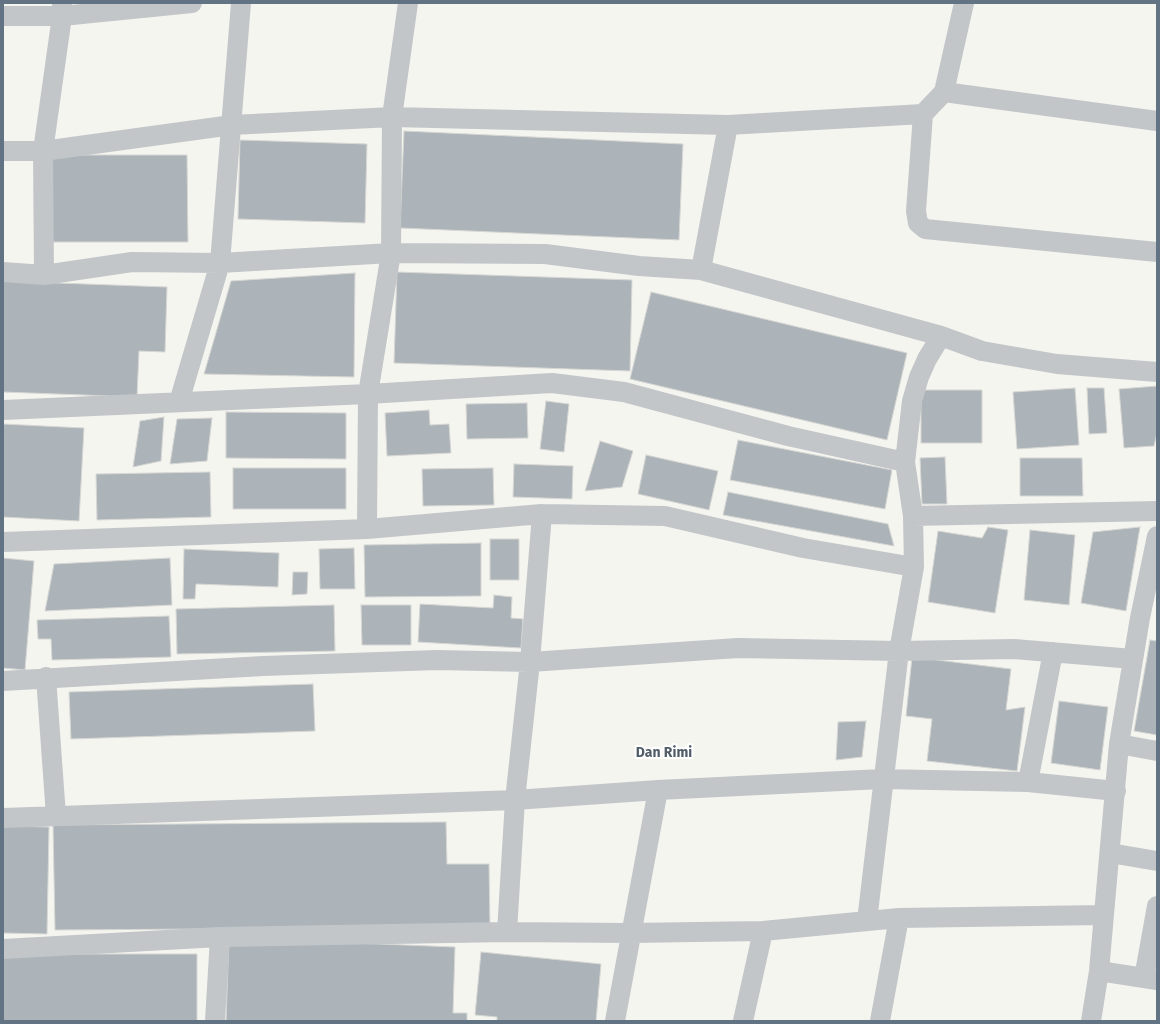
<!DOCTYPE html>
<style>
body{margin:0}
#map{position:relative;width:1160px;height:1024px;overflow:hidden;background:#f5f5f0;font-family:"Fira Sans",sans-serif}
canvas{display:block}
.frame{position:absolute;inset:0;border:4px solid #627484;pointer-events:none}
</style>
<div id="map">
<canvas width="1160" height="1024"></canvas>
<div class="frame"></div>
</div>
<script>
const ctx = document.querySelector('canvas').getContext('2d');
ctx.lineJoin = 'round';
function paint(path, color) { ctx.fillStyle = color; ctx.fill(path, 'evenodd'); }
const poly = rows => new Path2D(rows.map(r => 'M' + r).join(''));
function stroke(path, color, width, dash) { ctx.strokeStyle = color; ctx.lineWidth = width; ctx.lineCap = dash ? 'butt' : 'round'; ctx.setLineDash(dash || []); ctx.stroke(path); }
function label(font, color, halo, rows, align = 'center') {
  ctx.font = font + ' "Fira Sans",sans-serif'; ctx.lineWidth = 4; ctx.setLineDash([]); ctx.textBaseline = 'middle'; ctx.strokeStyle = halo; ctx.fillStyle = color; for (const [text, x, y, turn = 0] of rows) {
    ctx.save(); ctx.translate(x, y); ctx.rotate((+turn || 0) * Math.PI / 180); ctx.textAlign = isNaN(turn) ? turn : align; if (halo) ctx.strokeText(text, 0, 0); ctx.fillText(text, 0, 0); ctx.restore();
  }
}
const building = poly([
 [404,131,683,144,679,240,400,228,404,131],
 [240,140,367,144,365,223,238,219,240,140],
 [51,155,187,155,188,242,51,242,51,155],
 [397,272,632,280,630,371,394,363,397,272],
 [355,273,354,377,204,374,231,281,355,273],
 [3,281,167,287,165,352,139,351,137,397,3,392,3,281],
 [651,292,907,353,887,440,630,379,651,292],
 [1157,386,1157,433,1154,446,1124,448,1119,389,1157,386],
 [1075,388,1079,445,1017,449,1013,392,1075,388],
 [1087,388,1104,388,1107,433,1089,434,1087,388],
 [921,390,982,390,982,443,921,443,921,390],
 [546,401,569,404,564,452,540,449,546,401],
 [527,403,528,438,467,439,466,404,527,403],
 [429,410,430,425,449,424,451,453,387,456,385,413,429,410],
 [226,412,346,413,346,459,226,458,226,412],
 [164,417,161,461,133,467,140,421,164,417],
 [212,418,207,461,170,464,177,419,212,418],
 [3,424,84,428,79,521,3,517,3,424],
 [738,440,892,470,885,509,730,480,738,440],
 [600,441,633,451,622,487,585,491,600,441],
 [646,455,718,471,709,510,638,494,646,455],
 [945,457,947,504,922,504,920,458,945,457],
 [1020,458,1082,458,1083,496,1020,496,1020,458],
 [514,464,573,466,572,499,513,497,514,464],
 [233,468,346,468,346,509,233,509,233,468],
 [493,468,494,505,423,506,422,469,493,468],
 [210,472,211,517,97,520,96,474,210,472],
 [728,492,888,524,894,546,723,515,728,492],
 [988,527,1008,530,995,613,928,602,938,531,982,538,988,527],
 [1140,527,1126,611,1081,603,1093,532,1140,527],
 [1030,530,1075,535,1069,605,1024,600,1030,530],
 [490,539,519,539,519,580,490,580,490,539],
 [481,543,481,596,365,597,364,545,481,543],
 [354,548,355,589,320,589,319,549,354,548],
 [184,549,279,553,278,587,196,584,195,599,183,599,184,549],
 [3,558,34,561,25,670,3,668,3,558],
 [170,558,172,605,45,611,54,564,170,558],
 [293,572,308,572,307,594,292,595,293,572],
 [494,595,512,597,511,618,523,619,521,648,418,642,420,604,493,608,494,595],
 [334,605,335,651,177,654,176,609,334,605],
 [361,605,411,605,411,645,362,645,361,605],
 [169,616,171,657,52,660,51,639,38,639,37,620,169,616],
 [1150,640,1157,641,1157,735,1134,731,1150,640],
 [912,657,1011,669,1006,710,1025,707,1017,771,927,761,932,719,906,716,912,657],
 [313,684,315,731,71,739,69,692,313,684],
 [1059,701,1108,707,1100,770,1051,763,1059,701],
 [866,721,862,757,836,760,838,722,866,721],
 [446,822,447,864,489,864,490,927,55,930,53,825,446,822],
 [3,826,49,827,47,934,3,933,3,826],
 [229,938,455,947,453,1013,467,1013,467,1021,226,1021,229,938],
 [481,952,601,964,596,1021,497,1021,497,1017,475,1015,481,952],
 [3,954,197,954,197,1021,3,1021,3,954]
]);
paint(building, '#acb4b9');
stroke(building, '#d6d6d3', 1);
stroke(poly([
 [964,3,944,92,923,114,916,211,918,223,925,229,1157,252],
 [3,16,62,16,192,3],
 [944,92,1157,121],
 [3,151,43,151,232,125,392,117,728,125,923,114],
 [701,270,728,125],
 [3,272,44,275,132,262,220,263,391,253,545,254,639,266,701,270,941,336,982,351,1057,364,1157,372],
 [44,275,43,151,62,16,62,3],
 [179,402,220,263,241,3],
 [3,410,368,394,552,383,624,392,788,436,905,462],
 [913,516,1157,511],
 [367,529,368,394,391,253,392,117,408,3],
 [3,542,367,529,542,514,665,516,803,548,914,567],
 [46,677,56,816],
 [3,681,263,666,437,660,530,662,738,648,899,651,1014,649,1133,659],
 [1119,744,1157,751],
 [1028,782,1053,652],
 [3,818,515,800,658,790,882,779,1028,782,1116,791],
 [1110,853,1157,861],
 [867,921,899,651,914,567,913,516,905,462,912,401,919,377,927,359,941,336],
 [507,932,515,800,530,662,542,514],
 [3,949,220,937,507,932,630,933,763,931,899,918,1103,915],
 [1099,971,1157,980],
 [1144,978,1157,906],
 [215,1021,220,937],
 [615,1021,658,790],
 [743,1021,763,931],
 [880,1021,899,918],
 [1091,1021,1099,971,1119,744,1140,618,1157,536]
]), '#c2c6c9', 20);
label('bold 14px', '#505d68', '#fff', [
 ["Dan Rimi",664,753]
]);
</script>
